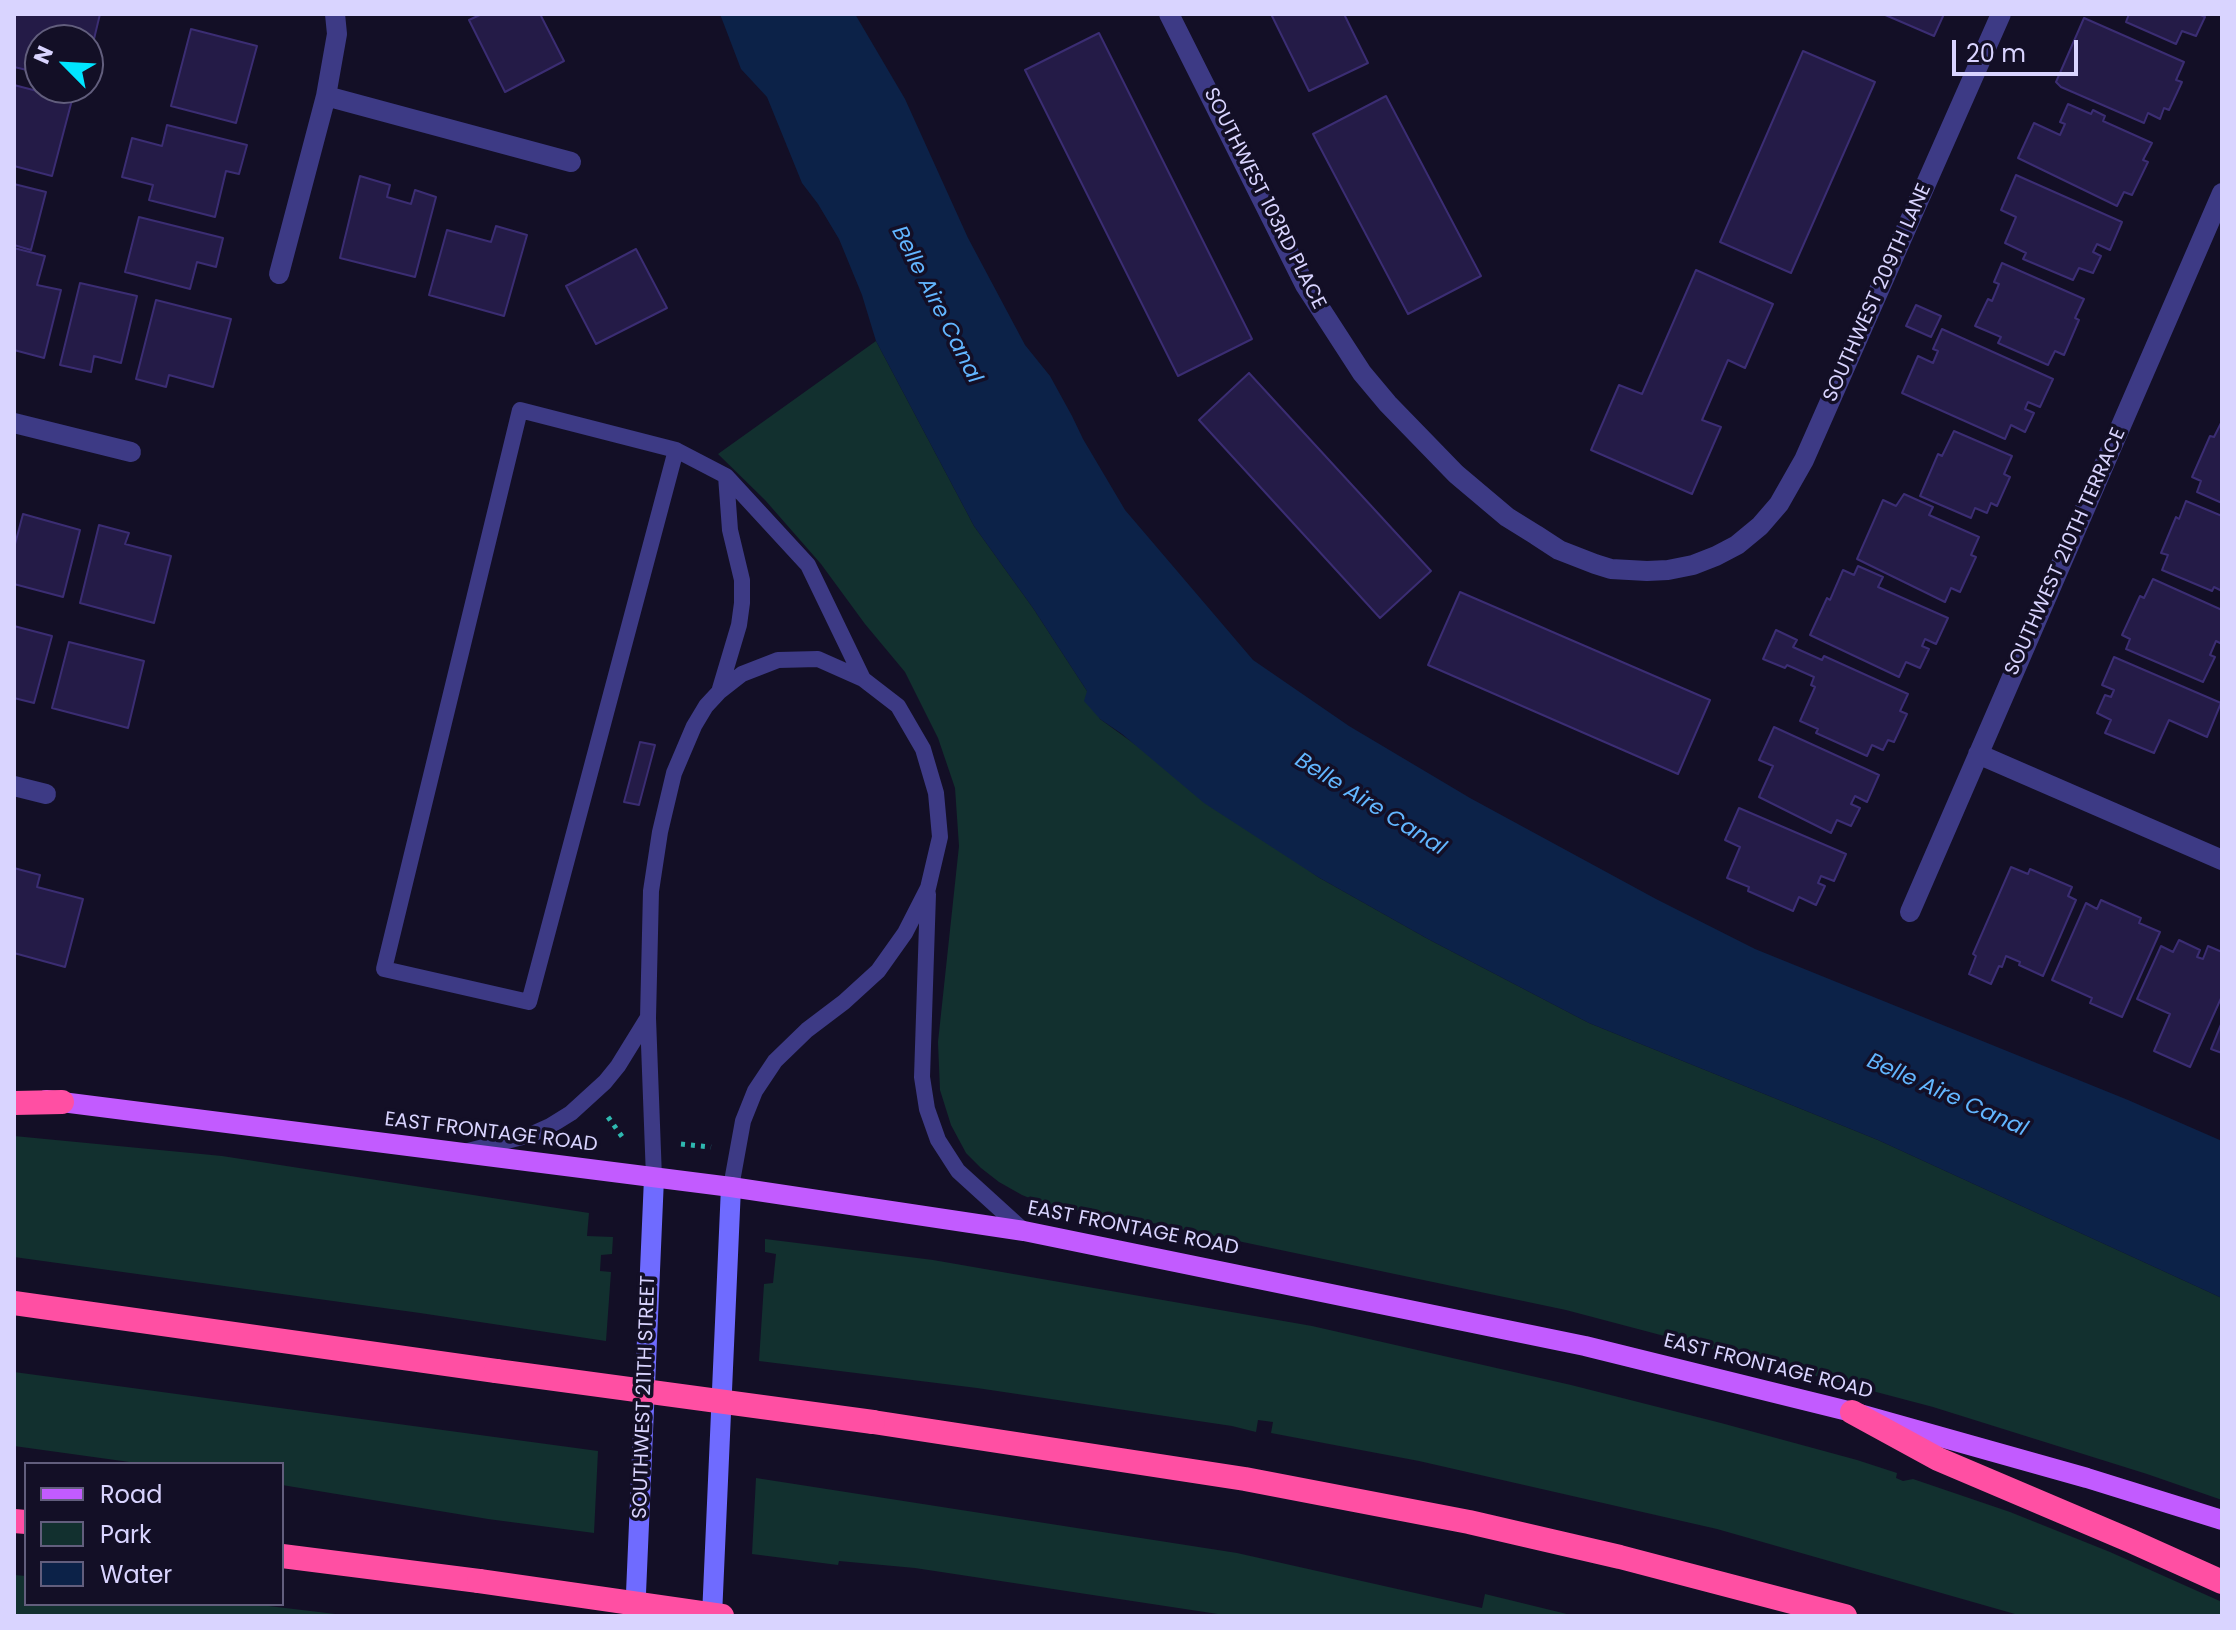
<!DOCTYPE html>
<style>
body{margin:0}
#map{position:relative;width:2236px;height:1630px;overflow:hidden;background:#130f26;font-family:Poppins,sans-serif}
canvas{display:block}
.frame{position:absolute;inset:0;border:16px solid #d9d4ff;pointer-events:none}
.legend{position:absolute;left:24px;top:1462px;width:260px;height:144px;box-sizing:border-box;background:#130f26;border:2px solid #625e7d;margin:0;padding:10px 14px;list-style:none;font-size:24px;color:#d9d4ff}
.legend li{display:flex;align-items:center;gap:16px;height:40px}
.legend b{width:40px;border:2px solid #625e7d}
.north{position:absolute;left:24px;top:24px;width:80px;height:80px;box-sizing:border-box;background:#130f26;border:2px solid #625e7d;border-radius:50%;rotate:294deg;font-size:22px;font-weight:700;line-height:32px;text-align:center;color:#d9d4ff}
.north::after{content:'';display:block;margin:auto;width:28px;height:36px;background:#00e5ff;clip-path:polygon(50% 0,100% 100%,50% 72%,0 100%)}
.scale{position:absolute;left:1952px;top:40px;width:126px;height:36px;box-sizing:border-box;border:4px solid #d9d4ff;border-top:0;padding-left:10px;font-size:24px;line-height:28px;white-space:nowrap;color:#d9d4ff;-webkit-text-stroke:6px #130f26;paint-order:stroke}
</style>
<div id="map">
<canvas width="2236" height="1630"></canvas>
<div class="frame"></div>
<ul class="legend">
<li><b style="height:10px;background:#c25bff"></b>Road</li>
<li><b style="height:22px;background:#12302f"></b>Park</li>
<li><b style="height:22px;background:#0c2248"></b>Water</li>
</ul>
<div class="north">N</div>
<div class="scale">20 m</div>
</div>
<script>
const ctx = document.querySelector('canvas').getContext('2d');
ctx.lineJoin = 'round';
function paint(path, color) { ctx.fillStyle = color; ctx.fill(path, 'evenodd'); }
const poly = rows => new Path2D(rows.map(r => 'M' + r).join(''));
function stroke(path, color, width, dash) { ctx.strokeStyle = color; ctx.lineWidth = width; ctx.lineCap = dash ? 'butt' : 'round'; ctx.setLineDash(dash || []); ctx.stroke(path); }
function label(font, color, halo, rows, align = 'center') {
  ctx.font = font + ' Poppins,sans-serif'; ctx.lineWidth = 7; ctx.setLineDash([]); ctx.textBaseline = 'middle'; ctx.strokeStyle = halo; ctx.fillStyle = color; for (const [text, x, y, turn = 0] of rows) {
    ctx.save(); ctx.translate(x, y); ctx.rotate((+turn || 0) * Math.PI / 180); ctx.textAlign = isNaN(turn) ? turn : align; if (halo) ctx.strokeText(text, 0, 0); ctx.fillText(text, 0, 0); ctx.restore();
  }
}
paint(poly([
 [876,341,974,526,1033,608,1087,691,1100,719,1318,877,1428,939,1589,1023,1878,1140,2222,1298,2222,1500,2147,1474,1933,1407,1566,1310,1138,1220,1049,1206,1022,1195,999,1182,981,1168,966,1153,951,1125,940,1090,938,1042,959,846,955,788,938,738,905,672,865,624,821,564,765,500,718,454],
 [14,1136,222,1156,589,1213,587,1236,613,1237,612,1254,601,1255,600,1271,611,1272,606,1341,420,1313,14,1257],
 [765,1239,933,1260,1312,1326,1571,1385,1721,1423,1857,1460,1897,1473,1896,1478,1903,1481,1913,1479,2010,1512,2110,1552,2222,1602,2222,1616,2022,1616,1717,1529,1419,1461,1271,1433,1273,1422,1258,1420,1256,1432,1232,1426,977,1388,759,1361,764,1284,773,1283,776,1254,765,1252],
 [14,1372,598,1451,594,1533,488,1519,282,1485,282,1464,144,1464,14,1446],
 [756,1478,1237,1553,1482,1608,1485,1594,1575,1616,1231,1616,915,1568,839,1561,838,1565,752,1554],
 [14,1575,26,1576,26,1604,252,1604,352,1616,14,1616]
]), '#12302f');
paint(poly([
 [720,14,855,14,905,99,968,238,1025,345,1050,376,1072,416,1083,439,1125,510,1253,660,1349,726,1470,798,1656,899,1755,949,2128,1100,2222,1141,2222,1298,1878,1140,1589,1023,1428,939,1318,877,1204,803,1122,734,1100,719,1084,701,1087,691,1033,608,974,526,876,341,862,295,839,239,818,204,802,183,767,97,741,69]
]), '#0c2248');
const building = poly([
 [14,14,100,14,88,64,88,40,40,40,40,73,14,67,14,14],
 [482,14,540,14,564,61,505,92,469,20,482,14],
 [1271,14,1344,14,1368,63,1309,91,1271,14],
 [1883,14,1944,14,1934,36,1883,14],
 [2129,14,2198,14,2205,17,2196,36,2182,31,2176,44,2126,22,2129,14],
 [2084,18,2184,62,2176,80,2182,82,2169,110,2164,108,2160,119,2148,113,2144,123,2061,87,2056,82,2084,18],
 [191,29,257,46,236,123,171,106,191,29],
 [1099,33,1252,339,1178,376,1025,70,1099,33],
 [1803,51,1875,82,1791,273,1720,242,1803,51],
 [14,85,72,100,52,176,14,166,14,85],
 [1386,96,1481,276,1408,314,1313,134,1386,96],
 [2068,104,2091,114,2093,110,2105,116,2103,121,2152,143,2143,160,2148,162,2132,195,2124,192,2117,206,2018,158,2034,123,2060,135,2065,124,2060,122,2068,104],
 [167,125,247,145,239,174,226,171,215,217,149,200,153,185,122,177,132,138,162,146,167,125],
 [2016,175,2122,222,2110,250,2097,244,2093,252,2101,256,2093,273,2079,268,2073,280,2023,259,2026,253,2005,243,2016,217,2001,210,2016,175],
 [360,176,390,185,387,197,411,204,415,190,436,197,415,277,340,258,360,176],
 [14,184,46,192,31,250,14,245,14,184],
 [139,217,223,238,216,267,197,262,190,289,125,272,139,217],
 [496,226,527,235,504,316,429,295,447,230,491,242,496,226],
 [14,248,45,256,37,285,61,290,44,358,14,350,14,248],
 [636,249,667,308,596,344,566,286,636,249],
 [2002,263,2084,299,2075,318,2079,320,2064,355,2055,351,2048,365,1998,343,2001,337,1975,326,1988,299,1992,301,1999,284,1994,282,2002,263],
 [1696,270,1773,304,1745,368,1728,360,1702,420,1721,427,1692,494,1591,450,1619,385,1642,394,1696,270],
 [80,283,137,296,121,363,94,356,91,372,60,365,80,283],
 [156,300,231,319,213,387,169,375,166,387,136,379,156,300],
 [1916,305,1941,316,1931,337,1906,326,1916,305],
 [1942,329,2053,379,2040,407,2028,402,2025,409,2034,413,2025,432,2011,425,2005,439,1902,393,1918,356,1933,363,1938,351,1933,349,1942,329],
 [1249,373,1431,571,1380,618,1199,420,1249,373],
 [2222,421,2222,503,2197,492,2201,481,2192,477,2210,436,2214,437,2222,421],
 [1954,431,2012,456,2004,474,2010,477,1997,506,1991,503,1987,513,1975,508,1971,518,1920,496,1938,454,1942,456,1954,431],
 [1904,494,1933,507,1929,515,1979,537,1971,555,1976,557,1960,592,1951,588,1945,602,1857,559,1883,500,1896,506,1904,494],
 [2186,501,2222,516,2222,591,2214,587,2212,591,2162,570,2168,555,2161,553,2176,517,2179,519,2186,501],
 [23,514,80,530,63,597,14,584,14,548,23,514],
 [99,525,129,533,125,544,171,556,154,623,80,603,99,525],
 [1858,566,1883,577,1878,587,1948,618,1936,644,1925,639,1922,646,1929,649,1920,668,1906,662,1899,677,1810,635,1827,598,1830,600,1843,570,1854,575,1858,566],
 [2153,579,2222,610,2222,644,2216,641,2210,655,2215,657,2203,682,2126,649,2130,639,2122,635,2140,596,2144,598,2153,579],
 [1460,592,1710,700,1678,774,1428,665,1460,592],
 [14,626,52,636,34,703,14,698,14,626],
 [1776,630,1797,640,1793,647,1822,660,1824,656,1908,694,1900,711,1907,714,1894,742,1888,740,1883,750,1872,745,1867,756,1816,733,1818,729,1800,721,1815,687,1811,685,1814,677,1787,665,1785,668,1763,659,1776,630],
 [69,642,144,661,128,728,52,708,69,642],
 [2114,657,2221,703,2207,737,2169,720,2154,753,2105,733,2111,720,2097,713,2105,695,2111,697,2114,690,2102,685,2114,657],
 [1774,727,1879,775,1867,802,1855,796,1851,804,1860,808,1851,826,1837,820,1831,833,1759,797,1773,766,1759,760,1774,727],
 [640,742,655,745,639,805,624,802,640,742],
 [1739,808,1846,854,1834,881,1821,876,1818,883,1825,886,1816,905,1799,897,1793,911,1748,891,1749,887,1727,878,1740,847,1725,840,1739,808],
 [2011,867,2028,874,2030,869,2072,887,2068,896,2076,900,2043,976,2019,965,2020,962,2006,956,2002,967,1999,966,1991,984,1969,974,1976,956,1973,954,2011,867],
 [14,868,40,875,37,887,83,899,65,967,14,953,14,868],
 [2101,900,2141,918,2139,923,2160,932,2122,1017,2090,1003,2092,998,2052,980,2086,903,2097,909,2101,900],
 [2179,940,2200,950,2197,957,2203,959,2208,946,2222,952,2222,996,2190,1067,2154,1051,2170,1014,2137,999,2161,946,2173,952,2179,940],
 [2222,1022,2222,1053,2211,1049,2222,1022]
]);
paint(building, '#241b47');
stroke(building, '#3b2d73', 2);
stroke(poly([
 [608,1117,623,1138],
 [681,1144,711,1147]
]), '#2fb8b0', 5, [4, 6]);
stroke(poly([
 [676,450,529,1002,384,969,520,410,676,450,726,476,808,565,863,679],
 [719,692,739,625,742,603,742,580,730,530,726,476],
 [928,894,922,1077,927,1109,938,1140,958,1171,1024,1231],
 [468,1151,530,1135,550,1126,571,1113,605,1082,618,1066,647,1019],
 [654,1178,648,1018,651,891,660,832,674,773,694,726,706,706,719,692,742,674,778,660,818,659,863,679,898,706,923,749,936,793,940,837,928,888,905,933,878,971,844,1002,807,1030,775,1061,755,1091,743,1121,731,1187]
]), '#3d3a85', 16);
stroke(poly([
 [1169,14,1305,285,1362,373,1388,404,1456,474,1507,517,1536,535,1559,550,1595,564,1611,569,1647,571,1668,570,1693,565,1716,556,1737,545,1760,526,1779,504,1804,460,2001,14],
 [326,96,571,162],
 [279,274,326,96,337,34,335,14],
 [14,423,131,452],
 [1978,754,2222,860],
 [14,786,46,794],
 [1910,912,2222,193]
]), '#3d3a85', 20);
stroke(poly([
 [635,1616,654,1178],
 [712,1616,731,1187]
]), '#6f6bff', 20);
stroke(poly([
 [46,1100,731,1187,1024,1231,1585,1346,1852,1412,2087,1478,2222,1520]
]), '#c25bff', 20);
stroke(poly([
 [14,1103,62,1102],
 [14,1303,496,1371],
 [1852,1412,1938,1459,2131,1541,2222,1582],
 [873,1422,1245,1479,1469,1522,1620,1557,1845,1616],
 [14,1521,26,1522],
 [282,1556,479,1581]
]), '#ff4fa3', 24);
stroke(poly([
 [496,1371,873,1422],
 [479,1581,722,1616]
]), '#ff4fa3', 24);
label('20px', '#d9d4ff', '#130f26', [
 ["SOUTHWEST 103RD PLACE",1264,199,63],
 ["SOUTHWEST 209TH LANE",1878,293,-66],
 ["SOUTHWEST 210TH TERRACE",2066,552,-66],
 ["EAST FRONTAGE ROAD",491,1133,7],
 ["EAST FRONTAGE ROAD",1133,1229,11],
 ["EAST FRONTAGE ROAD",1768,1367,14],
 ["SOUTHWEST 211TH STREET",645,1397,-88]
]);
label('italic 22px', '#62b6ff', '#130f26', [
 ["Belle Aire Canal",936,305,63],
 ["Belle Aire Canal",1370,805,32],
 ["Belle Aire Canal",1947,1096,24]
]);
</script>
